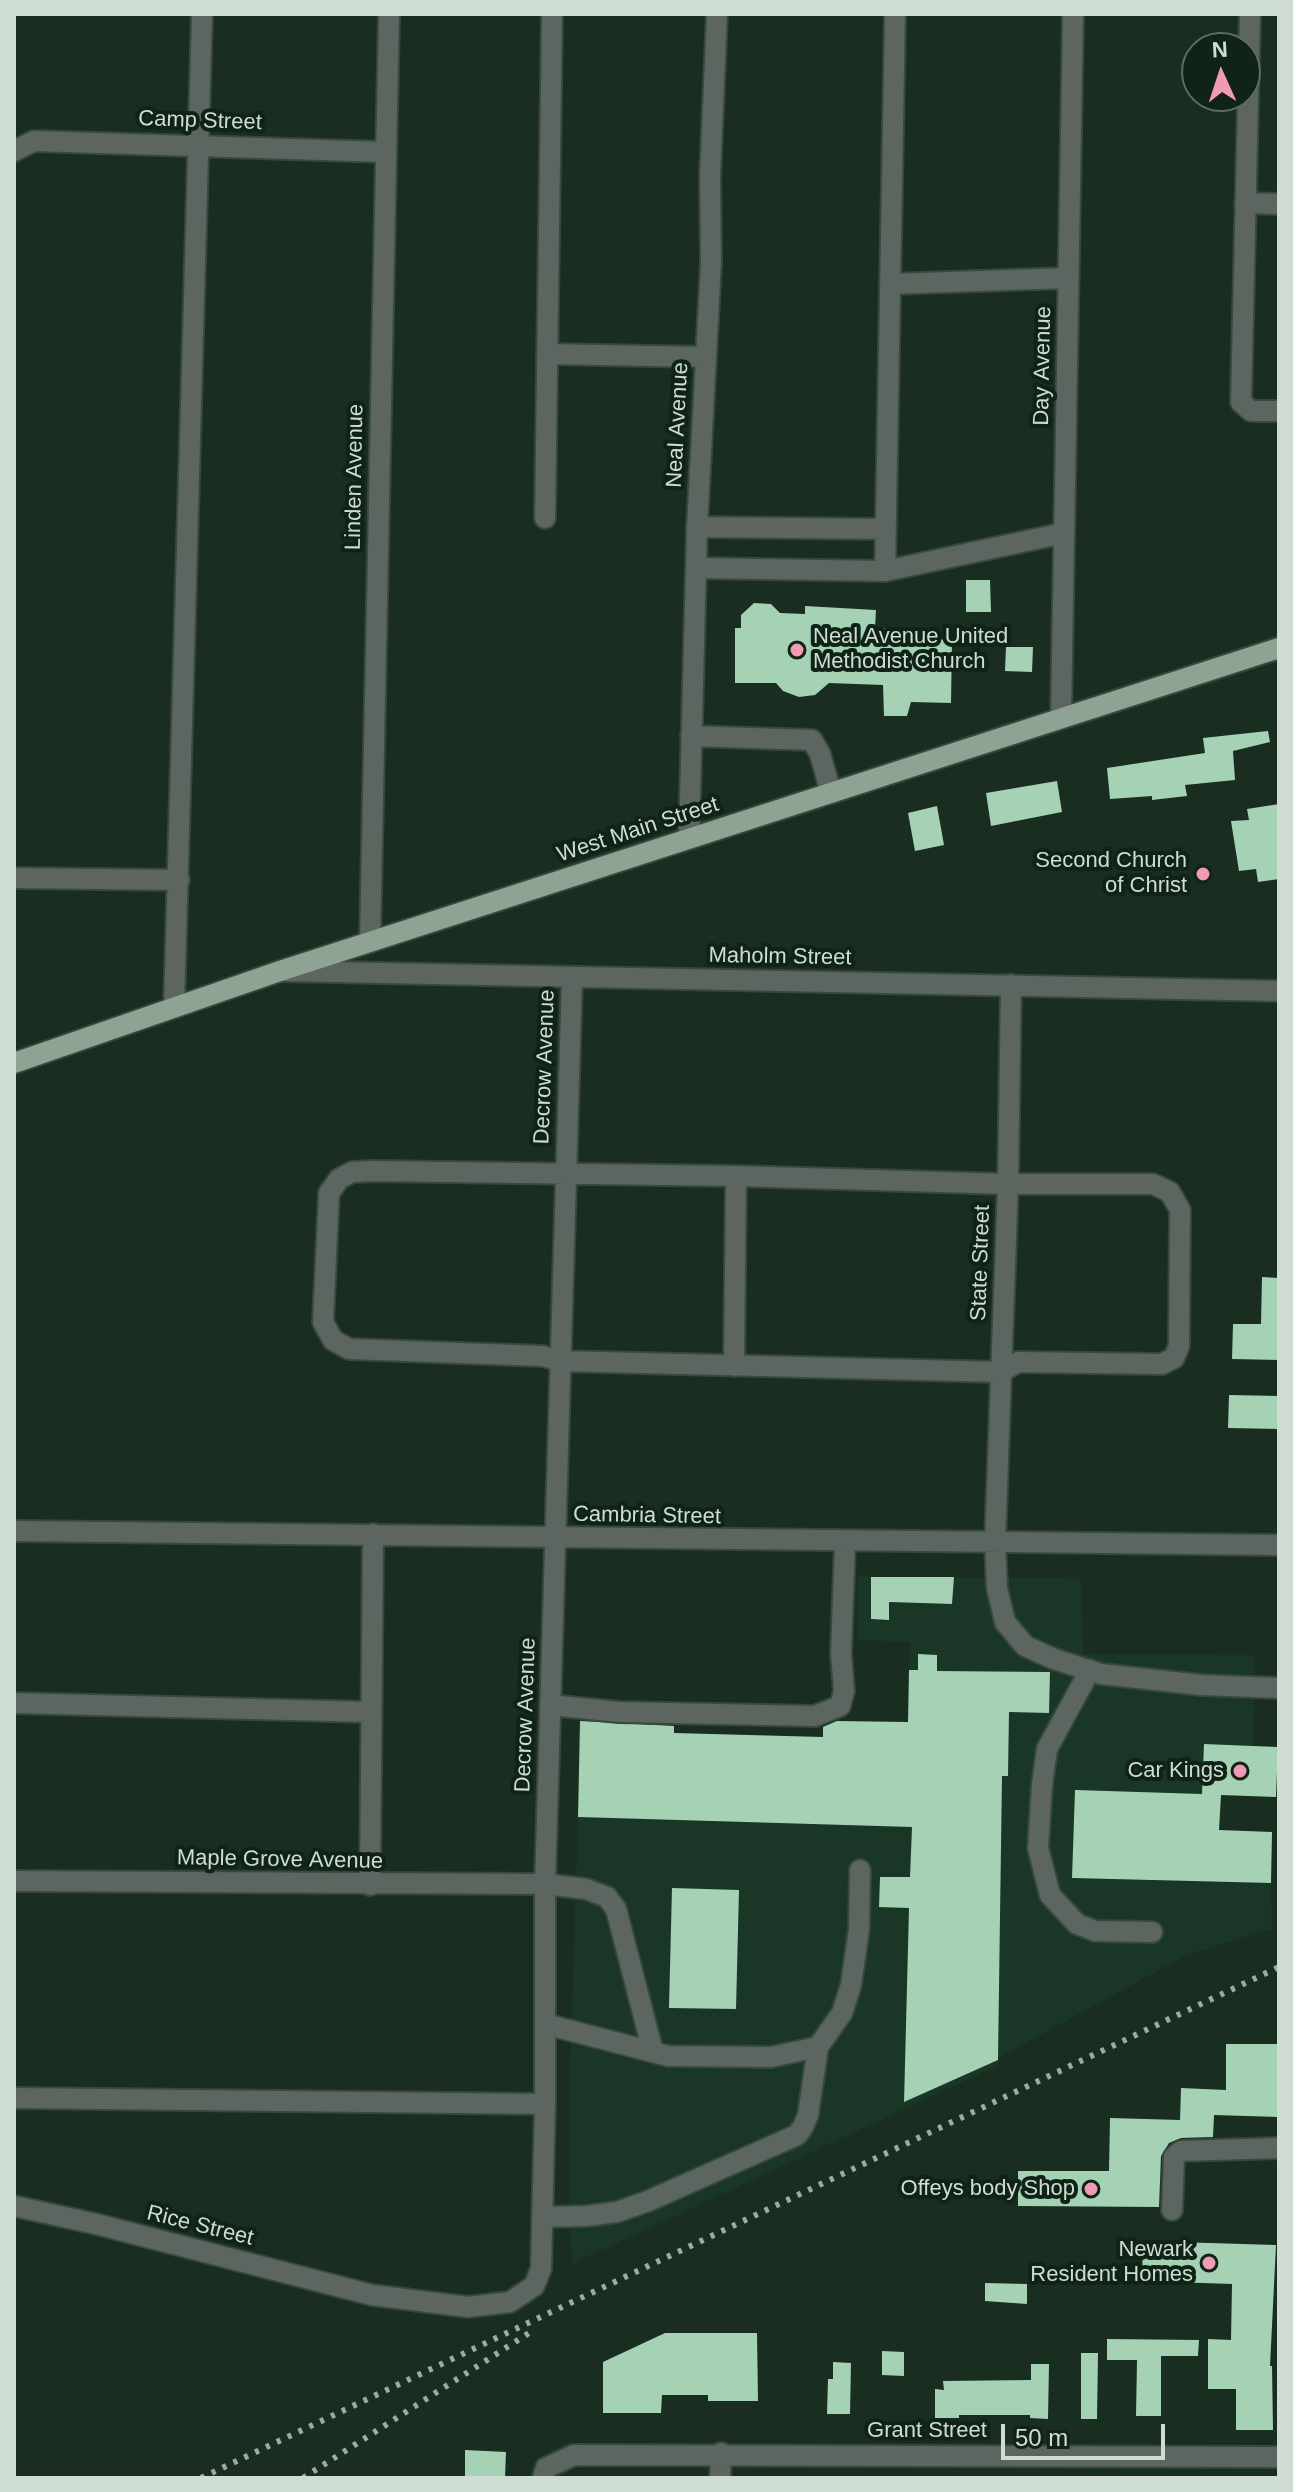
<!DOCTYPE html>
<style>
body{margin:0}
#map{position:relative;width:1293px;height:2492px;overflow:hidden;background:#192d20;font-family:Arial,sans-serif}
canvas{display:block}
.frame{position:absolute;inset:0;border:16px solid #cfdcd3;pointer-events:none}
.north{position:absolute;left:1181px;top:32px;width:80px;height:80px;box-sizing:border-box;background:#0f2317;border:2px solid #5c6d62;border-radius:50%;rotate:357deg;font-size:22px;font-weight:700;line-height:32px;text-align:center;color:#cfdcd3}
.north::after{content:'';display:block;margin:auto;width:28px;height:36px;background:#f19ab3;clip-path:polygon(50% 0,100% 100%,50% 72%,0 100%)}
.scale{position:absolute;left:1001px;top:2424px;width:164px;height:36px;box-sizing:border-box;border:4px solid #cfdcd3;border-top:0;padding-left:10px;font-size:24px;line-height:28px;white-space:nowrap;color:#cfdcd3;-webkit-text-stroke:6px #0f2317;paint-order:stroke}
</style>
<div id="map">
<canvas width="1293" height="2492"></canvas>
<div class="frame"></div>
<div class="north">N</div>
<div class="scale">50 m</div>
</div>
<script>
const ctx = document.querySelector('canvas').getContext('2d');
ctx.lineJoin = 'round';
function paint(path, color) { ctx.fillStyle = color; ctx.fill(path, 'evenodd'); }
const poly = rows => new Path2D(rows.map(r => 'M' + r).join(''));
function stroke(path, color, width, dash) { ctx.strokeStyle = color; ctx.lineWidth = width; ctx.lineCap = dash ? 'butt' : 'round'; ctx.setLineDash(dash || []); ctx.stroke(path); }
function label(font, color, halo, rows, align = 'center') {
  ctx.font = font + ' Arial,sans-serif'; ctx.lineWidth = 8; ctx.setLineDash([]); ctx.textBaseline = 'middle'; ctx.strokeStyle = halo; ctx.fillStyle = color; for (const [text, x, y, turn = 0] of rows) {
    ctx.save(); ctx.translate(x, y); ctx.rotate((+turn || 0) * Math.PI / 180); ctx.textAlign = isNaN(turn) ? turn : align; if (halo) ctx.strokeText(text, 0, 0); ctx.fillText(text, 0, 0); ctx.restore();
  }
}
paint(poly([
 [858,1576,871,1577,871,1619,888,1620,889,1602,952,1604,954,1577,1081,1579,1083,1654,1255,1655,1253,1746,1204,1744,1202,1794,1072,1878,1271,1883,1272,1929,1187,1955,998,2058,999,2065,572,2264,569,2204,570,2070,578,1817,912,1827,910,1877,880,1877,879,1906,909,1908,904,2101,998,2058,1002,1776,1008,1776,1009,1712,1049,1713,1050,1672,937,1671,937,1655,919,1654,918,1670,909,1670,910,1642,857,1640]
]), '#1a3626');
paint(poly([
 [966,580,990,580,991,612,966,612],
 [754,603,771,604,780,613,805,614,805,606,876,610,875,628,894,628,894,642,952,639,951,703,911,702,907,716,884,716,883,685,829,683,815,695,799,697,783,691,776,683,735,683,735,628,741,628,741,615],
 [1006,647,1033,647,1032,672,1005,671],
 [1268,731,1270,742,1233,751,1235,780,1185,785,1187,796,1152,800,1152,796,1110,799,1107,768,1205,753,1203,738],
 [1057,781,1062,812,991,826,986,793],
 [1279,804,1279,879,1258,882,1256,869,1239,871,1231,821,1249,820,1247,809],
 [937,806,944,845,915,851,908,813],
 [1262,1277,1279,1278,1279,1360,1232,1359,1233,1324,1261,1324],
 [1229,1395,1279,1396,1279,1429,1228,1428],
 [871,1577,954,1577,952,1604,889,1602,889,1620,871,1619],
 [918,1654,937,1655,937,1671,1050,1672,1049,1713,1009,1712,1008,1776,1002,1776,998,2060,904,2102,909,1908,879,1907,880,1877,910,1877,912,1827,578,1817,580,1721,674,1726,674,1733,823,1737,823,1727,837,1721,908,1722,909,1670,918,1670],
 [1204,1744,1278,1747,1276,1797,1221,1795,1219,1830,1272,1832,1271,1883,1072,1878,1075,1790,1202,1794],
 [672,1888,739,1890,736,2009,669,2008],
 [1226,2044,1279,2044,1279,2117,1214,2115,1213,2137,1181,2138,1169,2143,1161,2156,1159,2207,1018,2206,1018,2171,1109,2171,1110,2118,1180,2120,1181,2088,1226,2090],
 [1143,2241,1276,2245,1270,2366,1272,2366,1273,2430,1236,2430,1236,2389,1208,2389,1208,2339,1231,2340,1232,2284,1142,2281],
 [985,2283,1027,2284,1027,2304,985,2301],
 [665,2333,757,2333,758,2401,708,2401,708,2395,662,2395,661,2413,603,2413,603,2362],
 [1107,2339,1199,2340,1198,2356,1161,2356,1161,2416,1136,2416,1137,2360,1107,2360],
 [882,2351,904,2352,904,2376,882,2375],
 [1081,2353,1098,2353,1097,2419,1081,2419],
 [833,2362,851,2363,850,2414,827,2414,828,2379,833,2379],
 [1031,2364,1049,2364,1048,2419,1030,2418,1030,2415,959,2415,959,2418,935,2418,935,2389,944,2390,943,2381,1031,2380],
 [465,2450,506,2452,505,2478,465,2478]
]), '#a5d2b5');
const minor = poly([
 [1250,14,1241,402,1251,411,1279,411],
 [14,151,34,141,386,152],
 [1245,203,1279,204],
 [890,284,1068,278],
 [547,354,705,357],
 [545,518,552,14],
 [697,527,886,529],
 [696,568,885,571,1064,533],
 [885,571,895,14],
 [1061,718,1073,14],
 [691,736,812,740,820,754,831,793],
 [689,839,697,527,711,262,710,176,717,14],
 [14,878,179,880],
 [370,942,389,14],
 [283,971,1279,991],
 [1011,985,1008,1184,995,1543,997,1588,1005,1622,1025,1646,1054,1659,1101,1674,1201,1685,1279,1688],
 [174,1007,202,14],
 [373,1171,736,1176,1008,1184,1153,1184,1170,1192,1180,1210,1179,1346,1174,1358,1162,1364,1018,1362,1001,1372,560,1361,543,1356,349,1349,333,1340,323,1322,329,1193,339,1179,352,1172,373,1171],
 [734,1366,736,1176],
 [14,1531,1279,1545],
 [1090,1670,1047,1749,1042,1785,1038,1848,1050,1895,1077,1924,1095,1931,1152,1932],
 [14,1703,370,1712],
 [550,1705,619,1712,815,1716,840,1706,844,1691,841,1653,845,1542],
 [14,1881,545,1884,586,1889,607,1897,616,1909,653,2052],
 [370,1885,373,1534],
 [545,2024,668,2056,771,2057,818,2047,842,2013,851,1985,859,1929,860,1870],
 [14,2098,545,2104],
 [14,2206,96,2224,372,2295,468,2307,510,2302,534,2286,541,2269,545,2104,545,1884,572,977],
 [1172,2210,1174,2157,1181,2151,1279,2148],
 [542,2217,586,2216,617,2212,648,2201,797,2135,803,2127,808,2115,818,2047],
 [543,2478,546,2468,574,2455,1279,2457],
 [720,2478,721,2453]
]);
const major = poly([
 [14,1063,280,971,1279,648]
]);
stroke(minor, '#36493d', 24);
stroke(major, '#36493d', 24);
stroke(minor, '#5c655f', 20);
stroke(major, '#8fa395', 20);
stroke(poly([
 [201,2478,1279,1967],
 [303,2478,529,2333]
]), '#9daca2', 6, [4, 8]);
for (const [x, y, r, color] of [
 [797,650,8,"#f19ab3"],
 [1203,874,8,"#f19ab3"],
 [1240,1771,8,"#f19ab3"],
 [1091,2189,8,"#f19ab3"],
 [1209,2263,8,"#f19ab3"]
]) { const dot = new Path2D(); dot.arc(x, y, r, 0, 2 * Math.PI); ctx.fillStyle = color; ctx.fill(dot); stroke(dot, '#0f2317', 3); }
label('22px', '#cfdcd3', '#0f2317', [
 ["Camp Street",200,121,2],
 ["Day Avenue",1043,366,-89],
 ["Neal Avenue",678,425,-87],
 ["Linden Avenue",355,477,-89],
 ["West Main Street",638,830,-18],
 ["Maholm Street",780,957,1],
 ["Decrow Avenue",545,1067,-88],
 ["State Street",981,1263,-88],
 ["Cambria Street",647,1516,1],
 ["Decrow Avenue",526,1715,-88],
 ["Maple Grove Avenue",280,1860,1],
 ["Rice Street",200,2226,14],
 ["Grant Street",927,2431]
]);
label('22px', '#cfdcd3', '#0f2317', [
 ["Neal Avenue United",813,637,"left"],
 ["Methodist Church",813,662,"left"],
 ["Second Church",1187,861],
 ["of Christ",1187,886],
 ["Car Kings",1224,1771],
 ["Offeys body Shop",1075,2189],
 ["Newark",1193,2250],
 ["Resident Homes",1193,2275]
], 'right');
</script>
